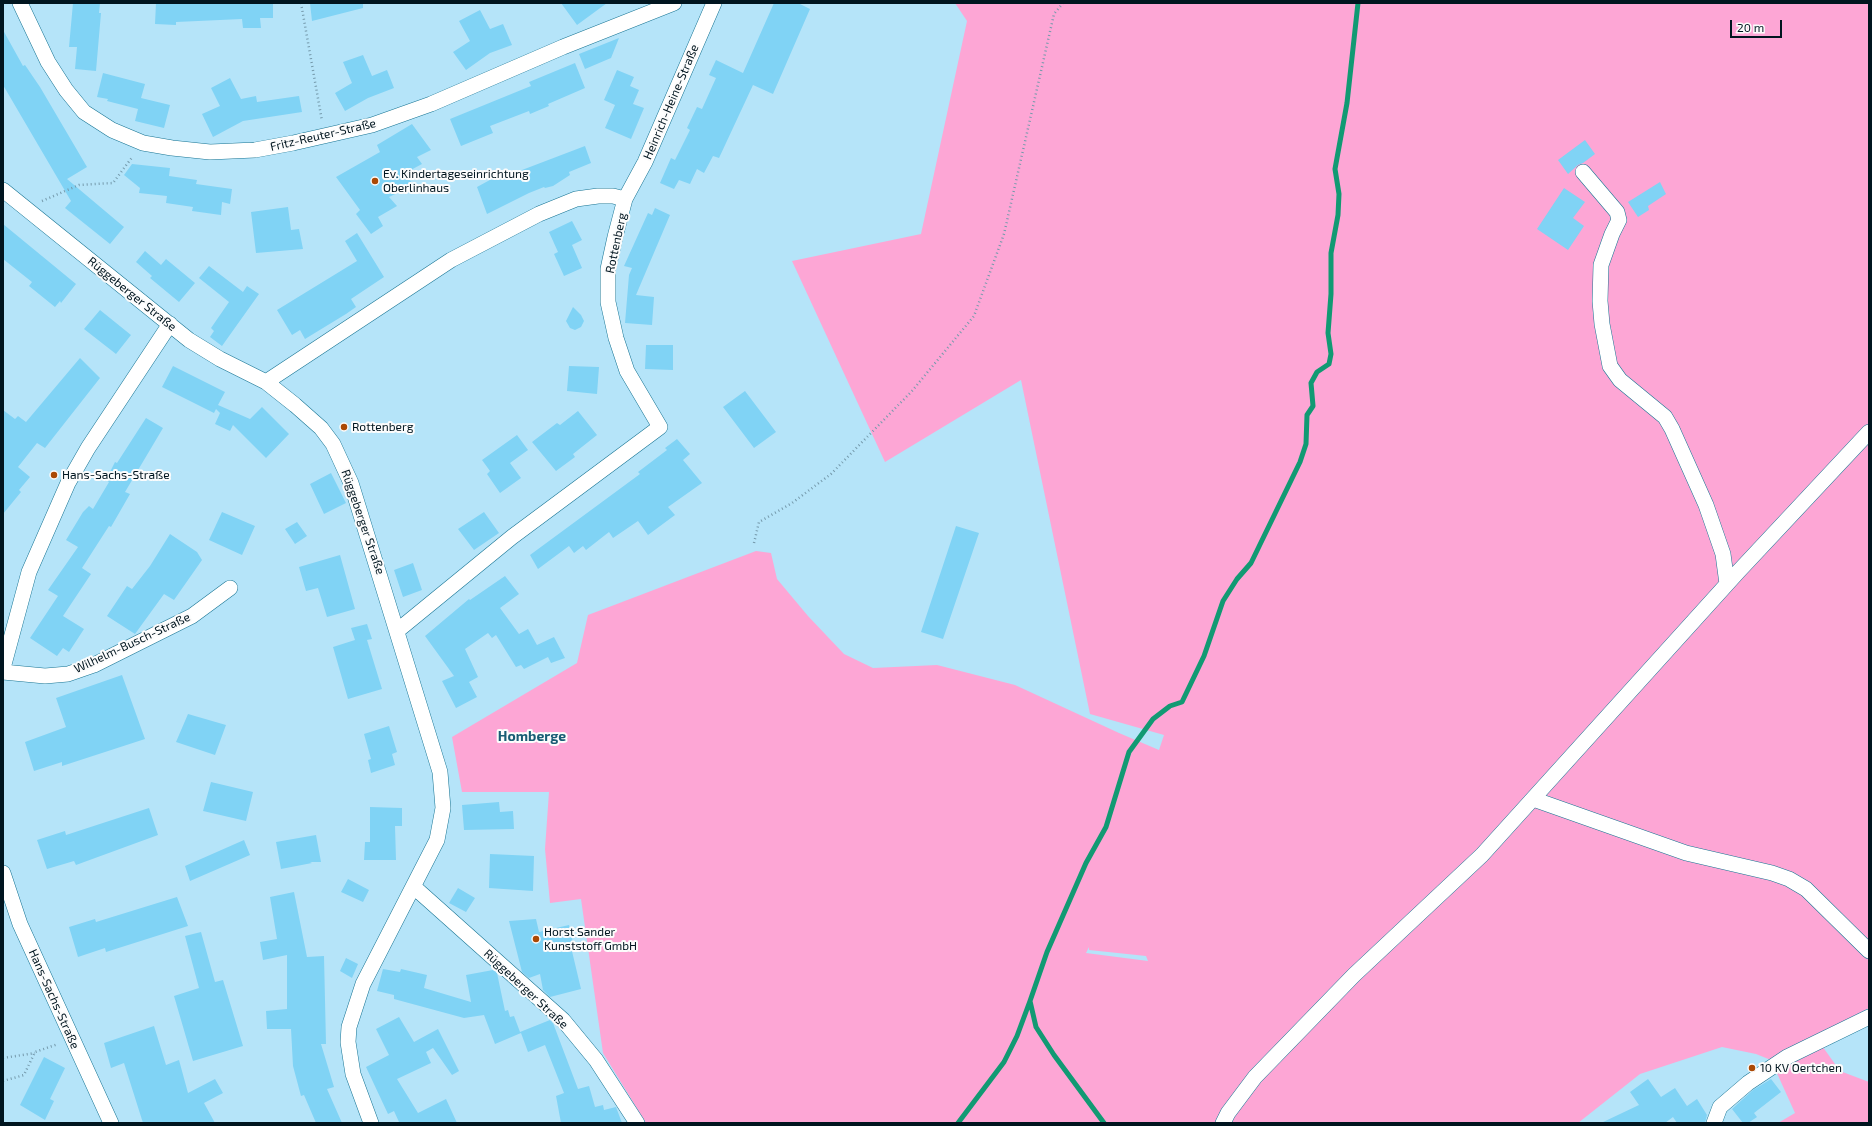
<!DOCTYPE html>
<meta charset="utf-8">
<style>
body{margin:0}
#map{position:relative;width:1872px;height:1126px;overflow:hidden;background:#b5e4f9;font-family:"Exo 2",sans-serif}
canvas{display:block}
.frame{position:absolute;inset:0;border:4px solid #00151f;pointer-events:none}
.scale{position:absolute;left:1730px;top:20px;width:52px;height:18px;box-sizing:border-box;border:2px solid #00151f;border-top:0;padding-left:5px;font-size:12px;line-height:14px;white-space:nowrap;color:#00151f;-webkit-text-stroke:3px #fcfcfc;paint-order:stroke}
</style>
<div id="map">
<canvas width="1872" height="1126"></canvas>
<div class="frame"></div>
<div class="scale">20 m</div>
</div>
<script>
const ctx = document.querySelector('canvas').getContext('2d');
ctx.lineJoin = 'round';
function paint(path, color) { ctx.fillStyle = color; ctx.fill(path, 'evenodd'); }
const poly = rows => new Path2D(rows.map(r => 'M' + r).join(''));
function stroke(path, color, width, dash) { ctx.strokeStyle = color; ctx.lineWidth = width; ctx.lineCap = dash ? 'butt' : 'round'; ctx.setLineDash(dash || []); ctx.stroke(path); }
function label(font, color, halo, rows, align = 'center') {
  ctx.font = font + ' "Exo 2",sans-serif'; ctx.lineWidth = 4; ctx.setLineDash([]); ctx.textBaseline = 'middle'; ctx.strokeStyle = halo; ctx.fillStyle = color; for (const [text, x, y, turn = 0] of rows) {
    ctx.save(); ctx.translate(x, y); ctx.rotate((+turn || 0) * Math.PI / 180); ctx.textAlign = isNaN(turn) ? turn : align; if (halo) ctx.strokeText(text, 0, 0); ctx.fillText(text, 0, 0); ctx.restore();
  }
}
paint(poly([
 [955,3,1869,3,1869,1008,1815,1036,1840,1071,1869,1082,1869,1123,1778,1123,1795,1113,1771,1060,1756,1054,1722,1047,1640,1074,1578,1123,646,1123,603,1053,581,899,550,903,545,849,549,792,462,792,452,737,577,663,588,615,756,551,771,553,777,579,808,616,844,654,873,668,937,665,1015,685,1119,733,1159,750,1164,735,1090,714,1021,380,885,462,792,261,921,234,967,21],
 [1089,947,1089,950,1146,956,1148,961,1086,953]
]), '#fda6d5');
stroke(poly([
 [958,1123,1004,1062,1017,1036,1030,1001],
 [1104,1123,1054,1055,1036,1027,1030,1001,1047,952,1086,863,1106,827,1129,752,1153,719,1170,706,1182,702,1204,656,1223,601,1237,579,1251,563,1300,462,1306,444,1307,415,1313,406,1311,383,1317,372,1329,364,1331,354,1328,333,1331,294,1331,253,1338,215,1339,194,1335,169,1347,103,1358,3]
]), '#119a73', 5);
paint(poly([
 [73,3,100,3,99,13,101,13,96,71,75,69,77,47,69,47],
 [156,3,273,3,273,18,260,18,261,28,243,28,242,19,176,22,176,25,155,24],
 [310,3,363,3,363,8,312,21],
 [561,3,607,3,577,25],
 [774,3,798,3,810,9,773,94,753,85,719,158,713,156,704,173,697,169,690,184,679,180,674,189,660,183,671,158,675,160,690,130,687,128,697,107,702,109,716,78,709,75,716,60,743,73],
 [480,10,490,29,503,24,512,45,490,53,466,70,453,52,470,41,459,21],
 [3,30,23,66,25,65,40,87,87,167,67,179,124,227,110,244,65,208,71,201,3,85],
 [619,38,611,58,585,69,579,54],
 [363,55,372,76,387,70,394,88,368,98,345,111,335,93,352,83,343,62],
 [575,63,585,88,548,104,549,106,530,114,529,111,490,126,493,133,461,146,450,119,531,86,529,82],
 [617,70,634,77,630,86,639,90,633,104,644,108,631,139,605,128,615,105,604,100],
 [103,73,145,84,141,98,170,105,164,128,135,121,138,109,107,101,108,99,97,97],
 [230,78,241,99,256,96,257,102,299,96,302,112,243,121,213,137,202,114,220,106,211,88],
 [412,124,431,150,417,157,422,164,407,172,409,174,406,176,414,185,389,197,397,206,378,217,383,226,371,234,356,214,360,210,336,177,380,152,377,145],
 [1585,140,1595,154,1583,163,1578,165,1568,174,1558,160],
 [585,146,591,163,569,172,570,175,553,186,545,188,544,187,529,193,487,214,477,187,499,175,501,178],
 [132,164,170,168,169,176,197,180,196,184,232,189,230,204,222,202,221,215,192,211,193,207,166,203,167,196,139,193,140,188,124,175],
 [1660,182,1666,194,1648,206,1649,210,1638,217,1628,202],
 [1564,188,1585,202,1573,218,1584,226,1568,250,1537,229],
 [288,207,291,230,299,229,303,249,256,253,251,212],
 [655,208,670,215,636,295,654,297,652,325,625,323,629,275,632,268,624,266,648,213,652,215],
 [572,221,582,240,572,245,582,268,564,276,554,254,558,252,549,232],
 [3,224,76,284,61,303,60,301,55,307,29,286,32,282,3,259],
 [357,233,384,277,351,299,356,307,346,314,305,339,300,330,292,335,277,310,357,261,345,241],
 [145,251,161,265,166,259,195,283,179,302,150,278,152,276,136,262],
 [209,266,243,292,247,286,259,294,222,346,210,337,214,331,211,328,229,302,199,278],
 [573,307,581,315,584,321,581,327,575,330,570,328,566,321],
 [100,310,131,335,116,354,84,329],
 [646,345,673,345,673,370,645,369],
 [80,358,100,378,45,448,37,443,18,467,30,477,19,490,21,492,3,514,3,410,15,419,18,416,26,422],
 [173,366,225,392,218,405,250,419,262,407,289,434,266,458,233,425,230,431,215,424,220,413,216,409,214,413,162,387],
 [569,366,599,367,597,394,567,391],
 [745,391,776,432,754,448,723,407],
 [578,411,597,435,573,454,575,457,556,471,532,442,557,423,560,425],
 [146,418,163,428,125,492,130,494,111,527,109,526,82,568,91,574,63,616,84,629,69,652,63,648,57,656,30,638,58,596,48,590,78,547,66,540,83,512,89,506,93,509,109,482,106,480,115,462,117,463],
 [517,435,528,450,510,463,521,478,500,493,487,474,490,471,482,460],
 [677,439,690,454,683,460,702,483,668,507,675,515,648,535,638,521,613,538,609,532,586,550,583,546,574,553,569,546,538,569,530,555,640,474,638,472,667,450,665,448],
 [331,473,346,503,324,514,310,484],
 [222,512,255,526,242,555,209,540],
 [484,512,499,533,474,550,458,529],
 [297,522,307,536,295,544,285,529],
 [956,526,979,533,943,639,921,632],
 [170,534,197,552,202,560,174,600,164,594,135,634,107,616,127,586,132,589,150,566],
 [340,555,355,609,327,617,318,588,306,591,299,567],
 [413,563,422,590,403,597,394,570],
 [505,576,519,594,500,608,519,634,528,629,537,645,554,637,565,658,551,663,548,657,524,669,521,665,516,667,496,635,492,638,488,633,465,649,478,677,469,682,477,697,456,708,442,681,454,676,425,636,469,599,470,600],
 [367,624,372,639,367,640,382,689,348,699,333,647,355,640,351,628],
 [122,675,145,739,62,766,62,762,34,771,25,742,66,727,56,698],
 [188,714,226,725,215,755,176,742],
 [389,726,397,752,392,754,395,765,371,773,368,760,371,759,364,734],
 [211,782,253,792,246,821,203,811],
 [499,802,500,812,513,811,514,829,464,830,462,805],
 [370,807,402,808,402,826,395,826,396,860,364,860,365,842,370,842],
 [149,808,158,835,76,865,74,861,47,869,37,840,65,831,66,835],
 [316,835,321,862,310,862,312,863,281,869,276,842],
 [244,840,250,855,190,881,185,866],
 [490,854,534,856,533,891,489,888],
 [348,879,369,890,363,902,341,892],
 [458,888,475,898,466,912,449,903],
 [294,892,307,957,324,956,326,1044,321,1044,334,1087,327,1089,342,1123,316,1123,304,1095,301,1096,293,1066,291,1029,267,1029,266,1011,287,1009,287,955,263,960,260,942,277,939,270,897],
 [177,897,188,926,106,952,105,948,78,957,69,927,95,919,96,922],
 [536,919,539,932,569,925,574,947,571,947,581,989,550,997,543,990,540,974,529,978,522,972,509,921],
 [201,932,215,982,223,980,243,1046,193,1061,174,996,199,988,185,936],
 [346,958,358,964,352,978,340,971],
 [383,969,400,972,401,969,427,975,424,988,471,1002,466,975,493,970,497,973,505,1011,508,1010,510,1017,514,1016,520,1032,550,1020,553,1023,578,1089,589,1086,595,1107,603,1105,604,1110,616,1107,622,1123,561,1123,556,1096,564,1093,545,1045,528,1052,521,1033,495,1044,484,1015,464,1018,394,999,394,995,377,991],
 [399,1017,414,1042,438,1029,459,1071,452,1075,433,1048,426,1052,431,1063,397,1079,418,1113,446,1099,457,1123,398,1123,399,1122,394,1111,388,1114,366,1067,389,1055,376,1029],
 [154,1026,166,1065,179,1060,188,1093,215,1079,223,1093,204,1103,215,1123,143,1123,124,1063,111,1068,104,1043],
 [44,1057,65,1068,50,1099,54,1101,45,1120,20,1105],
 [1648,1079,1661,1097,1675,1088,1687,1106,1697,1099,1707,1115,1705,1123,1677,1123,1673,1117,1665,1123,1601,1123,1639,1105,1630,1092],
 [1771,1079,1781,1092,1754,1113,1757,1117,1748,1123,1743,1123,1732,1109,1753,1090]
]), '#80d3f5');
const street = poly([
 [20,3,48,62,66,90,84,112,112,130,143,143,172,148,210,152,255,150,293,143,372,125,431,104,563,47,674,3],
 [1583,172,1617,212,1619,220,1612,234,1601,265,1600,301,1602,324,1610,366,1620,380,1665,417,1672,429,1706,505,1723,554,1727,584],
 [3,190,189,340,220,359,266,382,295,405,321,428,333,444,351,483,440,772,443,808,437,840,363,984,349,1027,348,1042,353,1074,371,1123],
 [266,382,451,260,539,214,576,199,598,196,613,196,625,199],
 [397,631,512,537,660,427,627,371,616,338,608,302,608,269,615,237,625,199,645,162,714,3],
 [3,668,29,572,68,483,88,448,170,324],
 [3,672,45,676,68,674,94,665,192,616,230,588],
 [1533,799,1686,853,1772,873,1789,879,1806,889,1869,951],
 [3,873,20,924,111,1123],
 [414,887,563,1020,596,1060,637,1123],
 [1223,1123,1228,1113,1255,1077,1354,975,1482,855,1737,573,1869,432],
 [1714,1123,1720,1107,1748,1083,1787,1057,1869,1017]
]);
stroke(street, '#177493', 16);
stroke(poly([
 [301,3,322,121],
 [42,201,79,185,113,183,133,156],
 [754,543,759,522,792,503,831,474,912,391,974,316,1004,234,1054,14,1063,3],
 [3,1058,35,1053],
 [3,1081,24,1075,35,1052,58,1044]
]), '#759aac', 2.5, [1, 3]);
stroke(street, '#fff', 15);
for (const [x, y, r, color] of [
 [375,181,4,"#ab4905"],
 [344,427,4,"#ab4905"],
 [54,475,4,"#ab4905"],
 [536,939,4,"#ab4905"],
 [1752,1068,4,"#ab4905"]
]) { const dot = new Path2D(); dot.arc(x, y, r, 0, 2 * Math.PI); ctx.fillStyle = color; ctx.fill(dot); stroke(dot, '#fcfcfc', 1.5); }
label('12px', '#00151f', '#fcfcfc', [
 ["Heinrich-Heine-Straße",671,102,-67],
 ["Fritz-Reuter-Straße",323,135,-13],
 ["Rottenberg",616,243,-78],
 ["Rüggeberger Straße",132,294,39],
 ["Rüggeberger Straße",363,522,71],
 ["Wilhelm-Busch-Straße",132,643,-25],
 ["Rüggeberger Straße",526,989,43],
 ["Hans-Sachs-Straße",54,999,66]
]);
label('12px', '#00151f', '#fcfcfc', [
 ["Ev. Kindertageseinrichtung",383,174],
 ["Oberlinhaus",383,188],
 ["Rottenberg",352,427],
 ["Hans-Sachs-Straße",62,475],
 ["Horst Sander",544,932],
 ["Kunststoff GmbH",544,946],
 ["10 KV Oertchen",1760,1068]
], 'left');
label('bold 14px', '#195c74', '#fcfcfc', [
 ["Homberge",532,736]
]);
</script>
